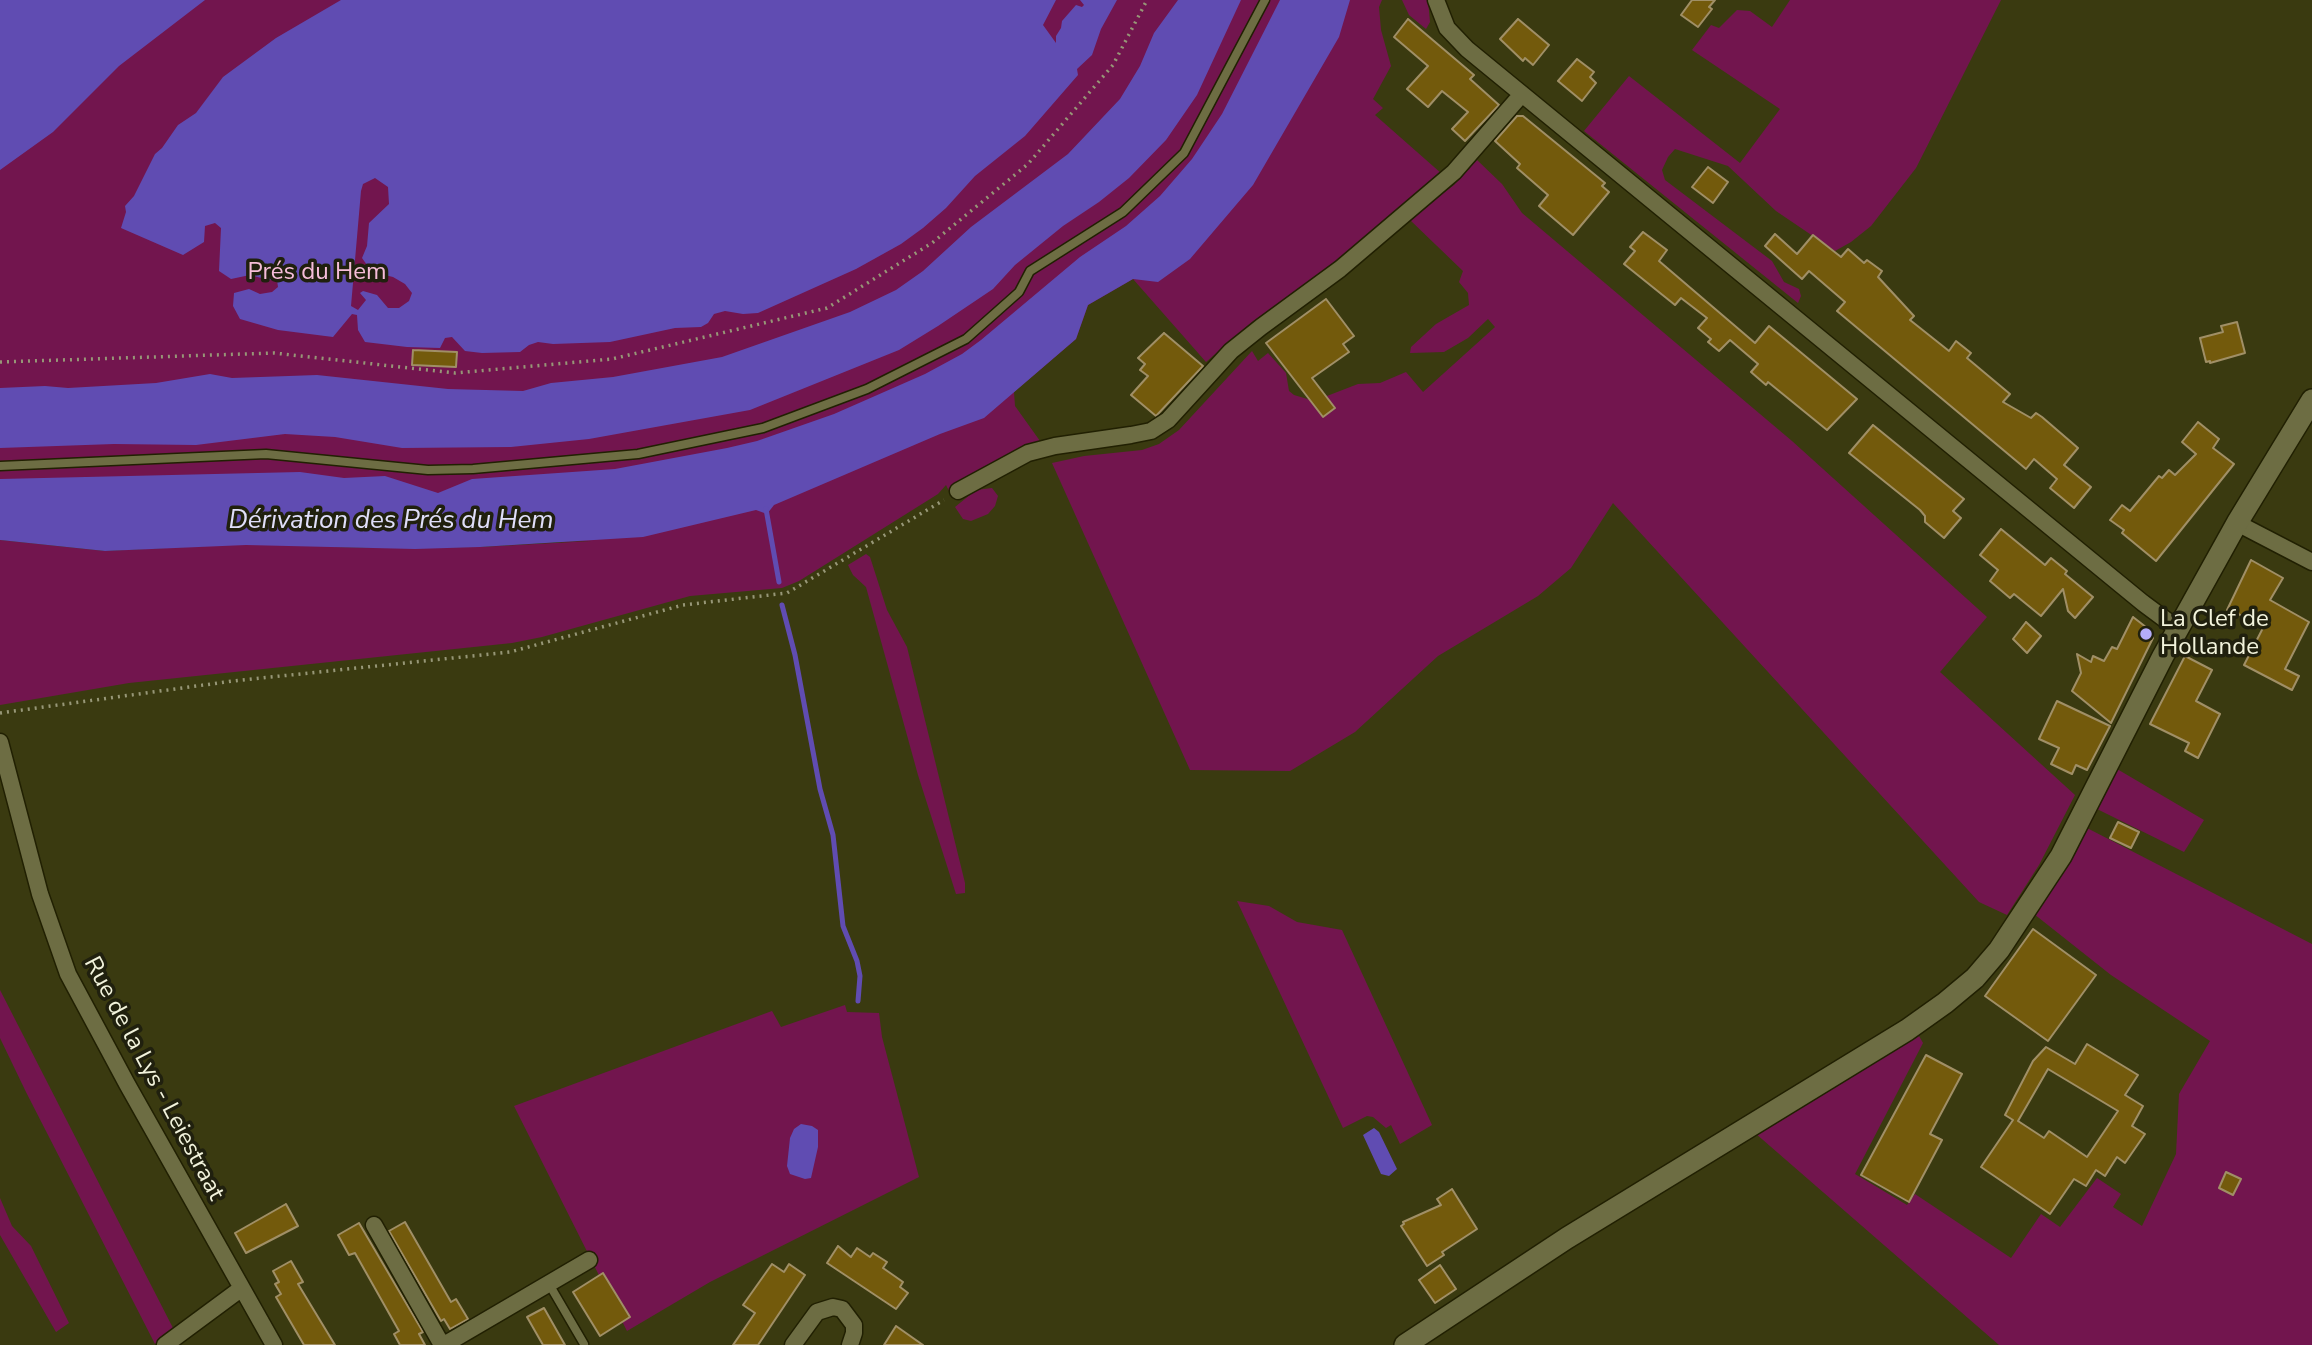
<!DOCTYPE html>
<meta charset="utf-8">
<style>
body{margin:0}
canvas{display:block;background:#3a3a10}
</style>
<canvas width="2312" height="1345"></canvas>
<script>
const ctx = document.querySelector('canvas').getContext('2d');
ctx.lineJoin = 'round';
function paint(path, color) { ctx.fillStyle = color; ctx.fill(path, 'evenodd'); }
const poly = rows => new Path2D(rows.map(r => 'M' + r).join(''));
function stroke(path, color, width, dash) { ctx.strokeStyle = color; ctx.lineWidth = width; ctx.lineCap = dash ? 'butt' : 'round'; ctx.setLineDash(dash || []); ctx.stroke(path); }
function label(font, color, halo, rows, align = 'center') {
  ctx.font = font + ' "Nunito Sans",sans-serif'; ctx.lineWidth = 7; ctx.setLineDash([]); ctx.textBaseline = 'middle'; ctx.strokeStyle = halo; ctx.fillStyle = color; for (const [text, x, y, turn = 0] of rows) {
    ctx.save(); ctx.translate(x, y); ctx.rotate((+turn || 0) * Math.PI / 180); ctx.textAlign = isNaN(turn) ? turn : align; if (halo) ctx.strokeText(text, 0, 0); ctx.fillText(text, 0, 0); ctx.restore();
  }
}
paint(poly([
 [0,0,1382,0,1379,7,1381,30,1391,66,1373,99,1383,108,1375,115,1442,174,1335,265,1252,322,1206,362,1133,279,1088,305,1076,339,1014,392,1015,406,1040,441,949,491,946,485,938,494,799,581,782,588,690,596,542,637,512,643,129,683,0,705,0,540,105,551,246,544,0,530],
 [592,541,480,547,333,548],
 [1402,0,1428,0,1430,22,1426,29,1409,15],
 [1790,0,2001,0,1916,168,1871,226,1851,242,1835,251,1776,211,1728,166,1675,149,1668,157,1662,170,1665,180,1772,261,1784,282,1799,289,1801,296,1798,303,1584,131,1629,76,1740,163,1780,109,1692,50,1711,25,1719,28,1737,10,1750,11,1772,27],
 [1477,160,1502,184,1522,213,1792,441,1987,617,1940,672,2075,795,2039,865,2007,915,1979,902,1613,503,1571,568,1538,596,1438,656,1355,732,1290,771,1190,770,1052,463,1084,456,1142,450,1159,444,1179,430,1252,351,1258,361,1268,353,1286,373,1289,391,1294,395,1314,401,1358,384,1380,383,1406,372,1423,392,1495,327,1488,319,1468,338,1444,352,1410,353,1411,347,1436,324,1469,305,1468,293,1459,282,1463,271,1409,219,1454,185],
 [992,488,998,496,995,506,988,514,971,521,963,519,955,507,976,490],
 [866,554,870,557,887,610,907,647,965,883,965,893,956,894,918,775,866,587,853,575,848,565],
 [2117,769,2204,820,2184,852,2097,809],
 [2087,828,2312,944,2312,1345,1999,1345,1755,1133,1919,1036,1923,1043,1855,1174,1907,1205,1915,1194,2011,1258,2041,1214,2060,1227,2097,1178,2121,1194,2113,1207,2142,1226,2176,1154,2179,1094,2210,1041,2111,975,2034,914],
 [1237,901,1269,906,1297,922,1342,930,1432,1125,1400,1144,1391,1125,1386,1128,1373,1117,1367,1116,1343,1128],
 [0,990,174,1330,155,1344,26,1092,0,1038],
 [845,1005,847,1012,879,1013,882,1037,919,1177,710,1282,627,1331,514,1106,772,1011,781,1027],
 [0,1198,12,1226,31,1246,69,1323,56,1332,0,1235]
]), '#72154e');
paint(poly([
 [0,0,205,0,119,66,53,132,0,170],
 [341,0,1056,0,1043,25,1056,43,1056,36,1061,28,1062,21,1076,5,1082,7,1084,5,1080,0,1117,0,1101,29,1092,55,1077,69,1078,75,1025,136,975,176,946,208,923,228,901,244,856,269,758,313,743,314,725,311,714,314,708,323,701,327,675,328,610,342,553,344,538,342,529,345,520,352,482,353,465,351,452,337,445,338,440,348,407,347,365,342,358,330,357,315,352,314,333,337,278,330,240,319,233,306,234,293,249,289,260,294,272,292,278,287,277,280,269,280,250,275,231,279,219,271,221,228,215,223,205,226,204,242,183,255,121,228,126,212,125,206,134,196,155,154,162,148,178,125,196,113,223,77,276,38],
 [375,178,388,187,389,204,369,223,367,246,362,258,372,272,393,277,405,284,412,293,409,301,399,308,388,308,377,295,363,291,360,293,366,300,358,310,351,306,361,191,363,184],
 [1178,0,1241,0,1197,95,1166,140,1129,178,1099,202,1063,226,1015,265,993,289,938,326,899,350,750,410,589,439,511,447,402,448,335,437,285,434,196,445,114,444,0,448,0,388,45,386,68,388,156,383,210,374,232,378,317,375,448,389,523,391,551,383,613,377,722,357,850,312,896,290,923,271,971,227,1068,154,1120,99,1140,66,1154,33],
 [1280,0,1350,0,1339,37,1253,185,1190,259,1158,282,1133,279,1088,305,1076,339,984,418,940,434,774,505,767,514,756,510,643,537,480,547,415,549,246,545,105,551,0,540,0,479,300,472,344,478,385,476,438,493,472,479,615,469,727,448,757,441,834,414,925,374,962,354,981,340,1080,257,1126,226,1160,196,1192,159,1222,114],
 [801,1124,812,1126,818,1130,818,1147,811,1178,805,1179,790,1174,787,1166,790,1138,794,1129],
 [1374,1128,1379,1132,1397,1169,1389,1176,1381,1174,1363,1135]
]), '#604cb2');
stroke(poly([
 [766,509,779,582],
 [782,605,795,655,820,789,833,835,843,926,857,961,860,976,858,1001]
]), '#604cb2', 5);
const building = poly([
 [1692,0,1715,0,1709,7,1712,9,1698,27,1681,15,1692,0],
 [1408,19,1474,75,1470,79,1499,105,1465,141,1452,129,1468,112,1442,91,1428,107,1407,89,1428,66,1394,37,1408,19],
 [1518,19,1549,45,1533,65,1525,58,1523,61,1500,39,1518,19],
 [1577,59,1594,72,1590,77,1596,83,1582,101,1558,81,1577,59],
 [1517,116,1523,116,1605,183,1602,186,1609,192,1573,235,1539,206,1548,195,1517,168,1520,164,1495,141,1517,116],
 [1708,167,1728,182,1713,203,1692,187,1708,167],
 [1643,232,1667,250,1659,261,1755,343,1769,326,1857,399,1827,430,1768,382,1766,385,1751,372,1758,364,1730,340,1719,351,1708,342,1711,339,1698,328,1707,318,1681,298,1675,305,1624,264,1635,251,1630,247,1643,232],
 [1775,234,1797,254,1813,235,1841,257,1848,249,1864,263,1867,260,1882,271,1878,277,1914,316,1910,320,1949,351,1956,341,1971,353,1967,358,2010,394,2003,402,2031,418,2036,413,2042,417,2078,448,2064,465,2091,487,2074,508,2050,488,2057,479,2034,459,2026,469,1837,311,1845,302,1809,271,1802,279,1765,246,1775,234],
 [1326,299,1354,336,1343,344,1349,352,1312,378,1335,408,1323,417,1266,343,1326,299],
 [2237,322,2245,353,2210,363,2210,361,2206,362,2200,338,2223,332,2221,326,2237,322],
 [1164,333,1203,366,1156,416,1131,395,1148,376,1140,370,1145,364,1138,358,1164,333],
 [413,350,457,352,456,367,412,365,413,350],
 [2198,422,2219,439,2213,448,2234,464,2156,561,2122,533,2124,530,2110,520,2122,505,2130,511,2159,476,2162,478,2169,470,2175,475,2196,454,2182,442,2198,422],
 [1873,425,1964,499,1953,511,1961,518,1944,538,1925,522,1925,516,1920,510,1849,453,1873,425],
 [2001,529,2045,565,2051,558,2067,571,2065,574,2093,597,2075,618,2068,611,2063,589,2041,616,2014,594,2010,598,1990,581,1998,570,1980,555,2001,529],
 [2251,560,2283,578,2270,600,2309,622,2285,669,2299,676,2292,690,2244,665,2265,624,2227,610,2251,560],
 [2133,617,2151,631,2153,638,2111,723,2072,691,2081,673,2077,654,2091,662,2093,656,2104,661,2112,647,2117,649,2133,617],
 [2026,622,2041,636,2027,653,2013,639,2026,622],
 [2185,656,2212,670,2196,701,2220,714,2198,758,2185,751,2189,743,2150,724,2185,656],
 [2057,701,2110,726,2087,770,2076,765,2072,774,2051,764,2059,748,2039,739,2057,701],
 [2118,822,2139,832,2131,848,2110,838,2118,822],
 [2033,929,2096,975,2048,1041,1985,996,2033,929],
 [2087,1044,2138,1075,2125,1095,2143,1106,2132,1126,2145,1134,2125,1163,2117,1157,2105,1176,2096,1170,2086,1186,2074,1179,2050,1214,1981,1167,2013,1120,2005,1115,2033,1061,2046,1047,2075,1064,2087,1044],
 [2048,1069,2118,1111,2087,1157,2049,1131,2044,1138,2018,1121,2048,1069],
 [1926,1055,1962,1074,1930,1134,1942,1140,1909,1202,1861,1175,1926,1055],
 [2226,1172,2241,1179,2233,1195,2219,1188,2226,1172],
 [1452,1189,1477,1229,1442,1252,1444,1255,1427,1266,1401,1226,1404,1224,1403,1222,1441,1205,1437,1199,1452,1189],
 [286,1204,298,1226,246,1253,235,1233,286,1204],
 [405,1222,451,1302,456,1299,468,1319,450,1329,444,1319,441,1321,389,1231,405,1222],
 [359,1223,423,1332,419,1334,425,1345,400,1345,394,1334,399,1331,355,1253,349,1255,338,1235,359,1223],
 [838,1246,851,1257,857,1248,870,1257,873,1253,887,1262,883,1268,903,1282,900,1287,908,1293,896,1309,827,1263,838,1246],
 [291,1261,303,1282,298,1284,335,1345,304,1345,276,1297,281,1294,275,1284,279,1282,273,1271,291,1261],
 [772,1264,784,1272,789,1264,805,1275,758,1345,733,1345,755,1313,743,1305,772,1264],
 [1440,1265,1456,1289,1435,1303,1419,1280,1440,1265],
 [603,1273,630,1317,600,1336,573,1292,603,1273],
 [544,1308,565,1345,543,1345,527,1317,544,1308],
 [896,1326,923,1345,884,1345,896,1326]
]);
paint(building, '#735a0c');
stroke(building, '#a08f66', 2);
const service = poly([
 [0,466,266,454,428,470,473,469,638,454,763,428,867,389,966,339,1019,292,1030,271,1123,212,1184,153,1265,0],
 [549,1284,584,1344]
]);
const minor = poly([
 [1436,0,1447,28,1467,49,2143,603,2178,629],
 [958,491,1028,453,1055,446,1131,435,1151,431,1168,420,1231,351,1261,327,1340,269,1454,172,1522,94],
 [2237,523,2312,562],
 [0,742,40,894,68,974,127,1084,274,1345],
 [374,1225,442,1345],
 [165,1345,242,1288],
 [444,1345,589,1260],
 [793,1345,817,1312,833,1307,842,1309,854,1325,854,1333,850,1345]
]);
const tertiary = poly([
 [1405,1345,1567,1238,1907,1030,1945,1003,1975,978,1999,950,2061,856,2163,656,2237,523,2312,400]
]);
stroke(service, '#212002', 11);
stroke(minor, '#212002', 19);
stroke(tertiary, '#212002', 24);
stroke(poly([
 [0,362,274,353,455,373,612,359,827,308,932,243,1028,164,1113,65,1147,0],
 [0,713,233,681,510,652,683,605,787,593,944,500]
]), '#979777', 3.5, [2, 5]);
stroke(service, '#6d6d43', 8);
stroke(minor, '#6d6d43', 16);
stroke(tertiary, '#6d6d43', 21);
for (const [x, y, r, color] of [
 [2146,634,7,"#b4acf9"]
]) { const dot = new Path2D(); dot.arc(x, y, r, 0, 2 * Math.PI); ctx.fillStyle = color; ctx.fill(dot); stroke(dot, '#20200e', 2.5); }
label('24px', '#f6bdd9', '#20200e', [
 ["Prés du Hem",317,273]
]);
label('24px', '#f2f3dc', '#20200e', [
 ["La Clef de",2160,620],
 ["Hollande",2160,648]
], 'left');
label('24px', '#f2f3dc', '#20200e', [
 ["Rue de la Lys - Leiestraat",153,1079,62]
]);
label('italic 26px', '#e0dffa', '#20200e', [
 ["Dérivation des Prés du Hem",391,522]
]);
</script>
